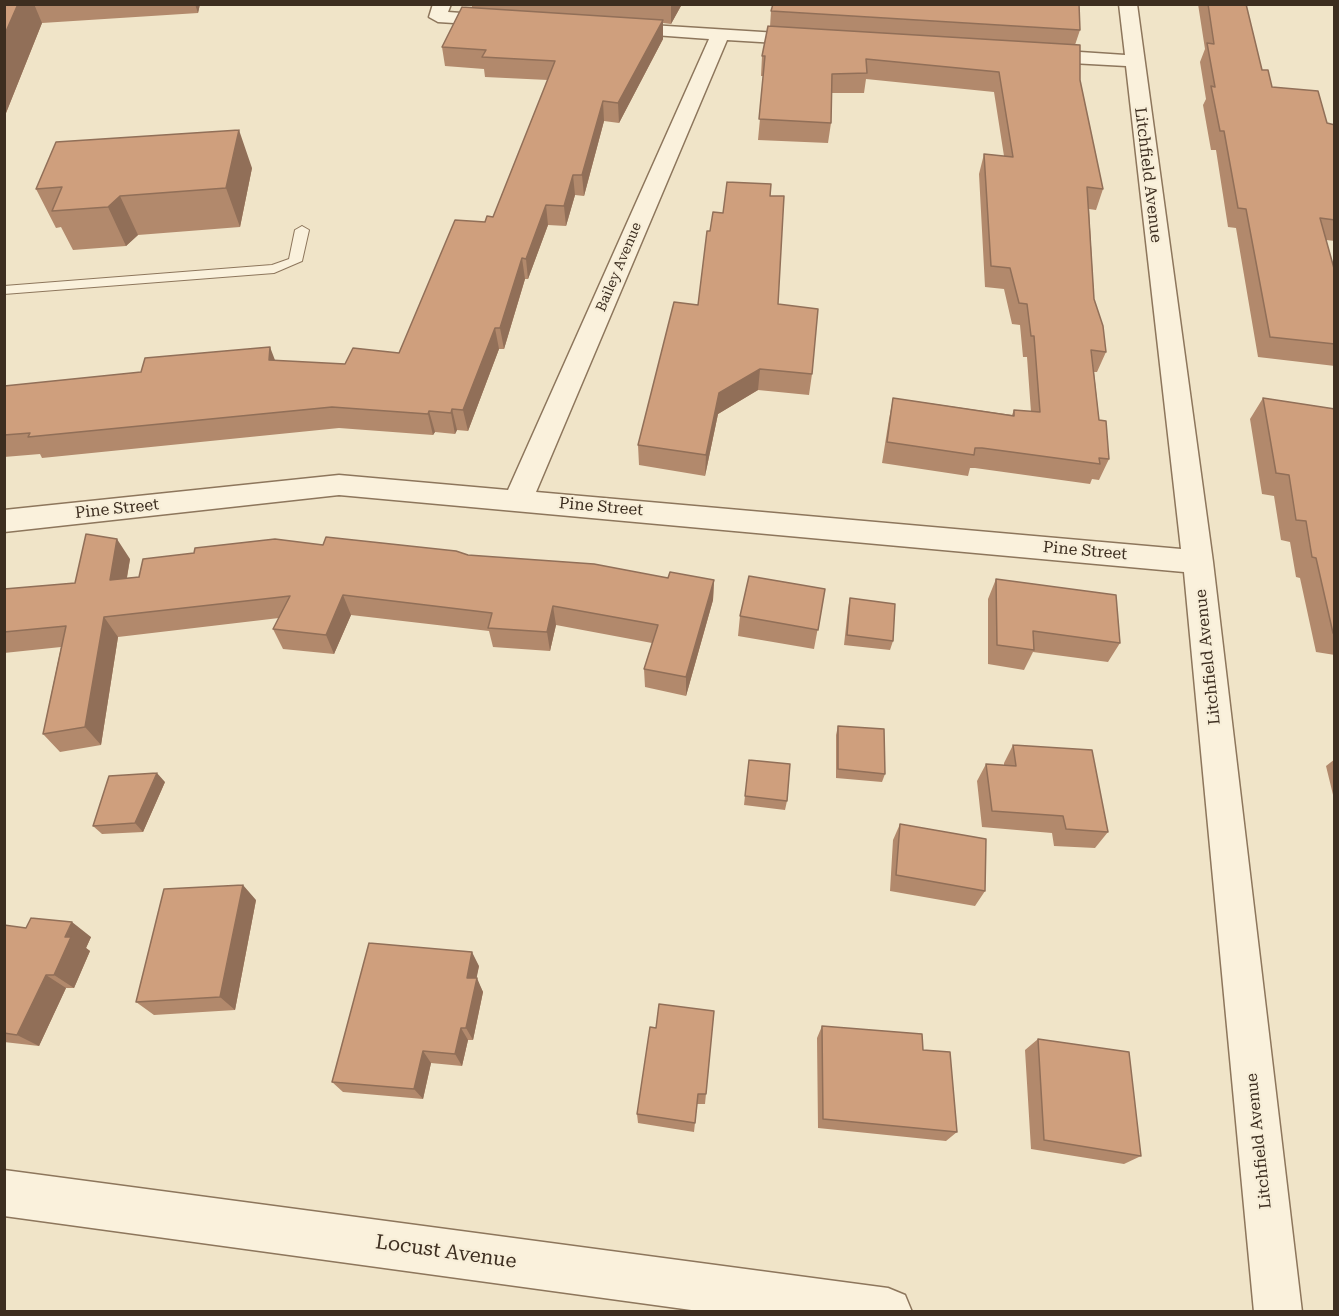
<!DOCTYPE html>
<style>
body{margin:0}
#map{position:relative;width:1339px;height:1316px;overflow:hidden;background:#f0e4c8;font-family:"Roboto Serif",serif}
canvas{display:block}
.frame{position:absolute;inset:0;border:6px solid #3d2e20;pointer-events:none}
</style>
<div id="map">
<canvas width="1339" height="1316"></canvas>
<div class="frame"></div>
</div>
<script>
const ctx = document.querySelector('canvas').getContext('2d');
ctx.lineJoin = 'round';
const poly = rows => new Path2D(rows.map(r => 'M' + r).join(''));
function stroke(path, color, width, dash) { ctx.strokeStyle = color; ctx.lineWidth = width; ctx.lineCap = dash ? 'butt' : 'round'; ctx.setLineDash(dash || []); ctx.stroke(path); }
function paint(path, color) { ctx.fillStyle = color; ctx.fill(path, 'evenodd'); }
function label(font, color, halo, rows, align = 'center') {
  ctx.font = font + ' "Roboto Serif",serif'; ctx.lineWidth = 4.5; ctx.setLineDash([]); ctx.textBaseline = 'middle'; ctx.strokeStyle = halo; ctx.fillStyle = color; for (const [text, x, y, turn = 0] of rows) {
    ctx.save(); ctx.translate(x, y); ctx.rotate((+turn || 0) * Math.PI / 180); ctx.textAlign = isNaN(turn) ? turn : align; if (halo) ctx.strokeText(text, 0, 0); ctx.fillText(text, 0, 0); ctx.restore();
  }
}
const service = poly([
 [302,226,309,230,302,261,274,273,4,294,4,286,272,265,289,259,295,230,302,226]
]);
const minor = poly([
 [433,4,451,4,448,12,502,16,511,21,502,26,438,22,429,17,433,4],
 [1119,4,1137,4,1213,562,1302,1312,1254,1312,1184,572,339,495,4,532,4,510,339,475,508,490,709,39,613,32,610,28,613,24,619,23,810,35,819,40,810,45,727,40,536,492,1181,549,1126,66,1035,61,1026,55,1035,49,1125,55,1119,4],
 [4,1170,888,1288,905,1295,912,1312,706,1312,4,1216,4,1170]
]);
stroke(service, '#8d765c', 2);
stroke(minor, '#8d765c', 3);
paint(service, '#faf1dc');
paint(minor, '#faf1dc');
paint(poly([
 [4,4,200,4,198,13,42,23,4,118],
 [472,4,682,4,671,24,663,23,663,39,619,123,604,121,584,196,575,195,566,226,548,225,528,279,525,279,504,349,499,349,468,431,457,430,455,434,435,432,433,435,339,428,42,458,40,454,4,457,4,386,276,361,345,364,399,353,485,222,493,217,548,80,485,77,484,69,445,66,442,47,472,8],
 [1198,4,1246,4,1262,70,1272,87,1327,123,1335,125,1335,241,1326,240,1335,271,1335,366,1258,357,1236,228,1228,227,1216,150,1211,150,1203,105,1206,99,1200,62,1205,49],
 [771,11,1080,30,1075,45,1080,80,1103,189,1096,210,1089,209,1094,299,1106,352,1097,372,1094,372,1099,420,1109,459,1099,480,1092,479,1090,484,975,468,970,468,968,476,882,463,889,419,893,398,1012,415,1014,410,1031,412,1027,357,1023,357,1020,325,1012,324,1004,289,985,287,979,174,984,154,1004,156,994,92,866,79,864,93,831,93,831,123,828,143,758,140,764,76,761,76,762,56,770,27],
 [252,168,240,227,138,235,126,246,73,250,61,227,56,228,36,189],
 [770,196,778,304,812,374,809,395,758,390,718,414,705,476,639,465,638,445,698,305,710,231,723,213],
 [1263,398,1335,409,1335,655,1316,652,1300,578,1296,577,1290,542,1281,540,1274,496,1262,494,1250,419],
 [323,545,468,555,668,578,714,580,713,600,686,696,645,687,644,669,652,643,556,625,550,651,493,647,489,631,351,615,334,654,283,649,273,629,279,618,118,637,101,745,60,752,43,734,61,647,4,653,4,589,75,583,130,559,127,578,139,577],
 [996,579,1120,643,1108,662,1033,652,1024,670,988,664,988,599],
 [825,589,814,649,738,636,740,616],
 [850,598,893,641,890,650,844,645,848,608],
 [838,726,885,774,882,782,836,778,836,735],
 [1013,745,1108,832,1095,848,1054,846,1052,833,982,827,977,781,986,764,1004,765,1004,763],
 [1335,759,1335,803,1326,766],
 [749,760,787,801,785,810,744,805],
 [165,782,143,832,102,834,93,826],
 [900,824,985,891,975,906,890,891,893,840],
 [256,900,235,1010,154,1015,136,1002],
 [4,925,91,937,86,948,90,951,74,988,66,988,39,1046,4,1042],
 [479,966,476,978,483,992,473,1040,468,1040,462,1066,431,1063,423,1099,343,1092,332,1082],
 [714,1011,705,1104,697,1104,694,1132,638,1123,637,1114,656,1028],
 [822,1026,957,1132,946,1141,818,1128,817,1038],
 [1038,1039,1141,1156,1124,1164,1031,1149,1025,1050]
]), '#b2896c');
paint(poly([
 [18,4,34,4,42,23,4,118,4,36],
 [195,4,200,4,198,13],
 [671,4,682,4,671,24],
 [663,20,663,39,619,123,618,103],
 [603,101,604,121,584,196,582,175],
 [239,130,252,168,240,227,226,188],
 [573,175,575,195,566,226,564,206],
 [120,196,138,235,126,246,108,207],
 [546,205,548,225,528,279,526,259],
 [522,258,525,279,504,349,500,328],
 [495,328,499,349,468,431,463,410],
 [270,347,278,368,269,360],
 [760,369,758,390,718,414,705,476,706,455,719,393],
 [452,409,457,430,455,434,451,413],
 [429,411,435,432,433,435,428,414],
 [117,539,130,559,123,599,110,580],
 [714,580,713,600,686,696,686,677],
 [343,595,351,615,334,654,326,635],
 [553,606,556,625,550,651,547,632],
 [104,617,118,637,101,745,85,727],
 [157,773,165,782,143,832,135,823],
 [243,885,256,900,235,1010,220,997],
 [72,922,91,937,86,948,90,951,74,988,54,975,65,937],
 [472,952,479,966,474,991,467,978],
 [46,975,66,988,39,1046,17,1035],
 [477,978,483,992,473,1040,466,1028],
 [461,1028,468,1040,462,1066,455,1054],
 [423,1051,431,1063,423,1099,414,1089]
]), '#916f58');
const building = poly([
 [4,4,18,4,4,36,4,4],
 [773,4,1079,4,1080,30,771,11,773,4],
 [1208,4,1246,4,1262,70,1268,70,1272,87,1318,91,1327,123,1335,125,1335,220,1320,218,1335,272,1335,344,1270,337,1246,209,1238,208,1224,131,1220,131,1211,86,1215,87,1207,43,1214,44,1208,4],
 [462,7,663,20,618,103,603,101,582,175,573,175,564,206,546,205,526,259,522,258,500,328,495,328,463,410,452,409,451,413,429,411,428,414,332,407,28,437,30,433,4,435,4,386,141,372,145,358,270,347,269,360,345,364,353,348,399,353,455,220,485,222,487,216,493,217,555,61,482,57,486,50,442,47,462,7],
 [768,26,1080,45,1080,80,1103,189,1087,187,1094,299,1103,326,1106,352,1091,350,1099,420,1106,421,1109,459,1099,458,1100,464,982,448,975,448,974,455,887,442,893,398,1014,416,1014,410,1040,412,1034,336,1031,336,1027,304,1019,303,1010,268,991,266,984,154,1013,157,999,72,866,59,867,73,832,74,831,123,759,119,765,56,762,56,768,26],
 [239,130,226,188,120,196,108,207,52,211,62,187,36,189,56,142,239,130],
 [727,182,771,184,770,196,784,196,778,304,818,309,812,374,760,369,719,393,706,455,638,445,674,302,698,305,707,231,710,231,713,212,723,213,727,182],
 [1263,398,1335,409,1335,633,1333,633,1316,558,1312,557,1306,521,1296,520,1289,475,1276,473,1263,398],
 [86,534,117,539,110,580,139,577,143,559,194,553,195,548,275,539,323,545,326,537,456,551,468,555,594,564,668,578,670,572,714,580,686,677,644,669,658,625,553,606,547,632,488,628,492,613,343,595,326,635,273,629,290,596,104,617,85,727,43,734,66,626,4,632,4,589,75,583,86,534],
 [749,576,825,589,818,630,740,616,749,576],
 [996,579,1116,595,1120,643,1033,631,1034,650,997,645,996,579],
 [850,598,895,604,893,641,847,635,850,598],
 [838,726,884,729,885,774,838,769,838,726],
 [1013,745,1092,750,1108,832,1066,829,1063,816,992,811,986,764,1016,766,1013,745],
 [749,760,790,764,787,801,745,796,749,760],
 [157,773,135,823,93,826,109,776,157,773],
 [900,824,986,839,985,891,896,875,900,824],
 [243,885,220,997,136,1002,164,889,243,885],
 [31,918,72,922,65,937,71,937,54,975,46,975,17,1035,4,1033,4,925,26,928,31,918],
 [369,943,472,952,467,978,477,978,466,1028,461,1028,455,1054,423,1051,414,1089,332,1082,369,943],
 [659,1004,714,1011,706,1094,698,1094,695,1123,637,1114,650,1027,656,1028,659,1004],
 [822,1026,922,1034,923,1050,950,1052,957,1132,823,1119,822,1026],
 [1038,1039,1129,1052,1141,1156,1044,1140,1038,1039]
]);
paint(building, '#cf9f7d');
stroke(building, '#916f58', 1.5);
label('14px', '#3d2e20', '#f7eed8', [
 ["Bailey Avenue",619,267,-67]
]);
label('16px', '#3d2e20', '#f7eed8', [
 ["Litchfield Avenue",1148,175,83],
 ["Pine Street",601,507,5],
 ["Pine Street",117,509,-6],
 ["Pine Street",1085,551,5],
 ["Litchfield Avenue",1208,657,-96],
 ["Litchfield Avenue",1259,1141,-96]
]);
label('20px', '#3d2e20', '#f7eed8', [
 ["Locust Avenue",446,1252,8]
]);
</script>
